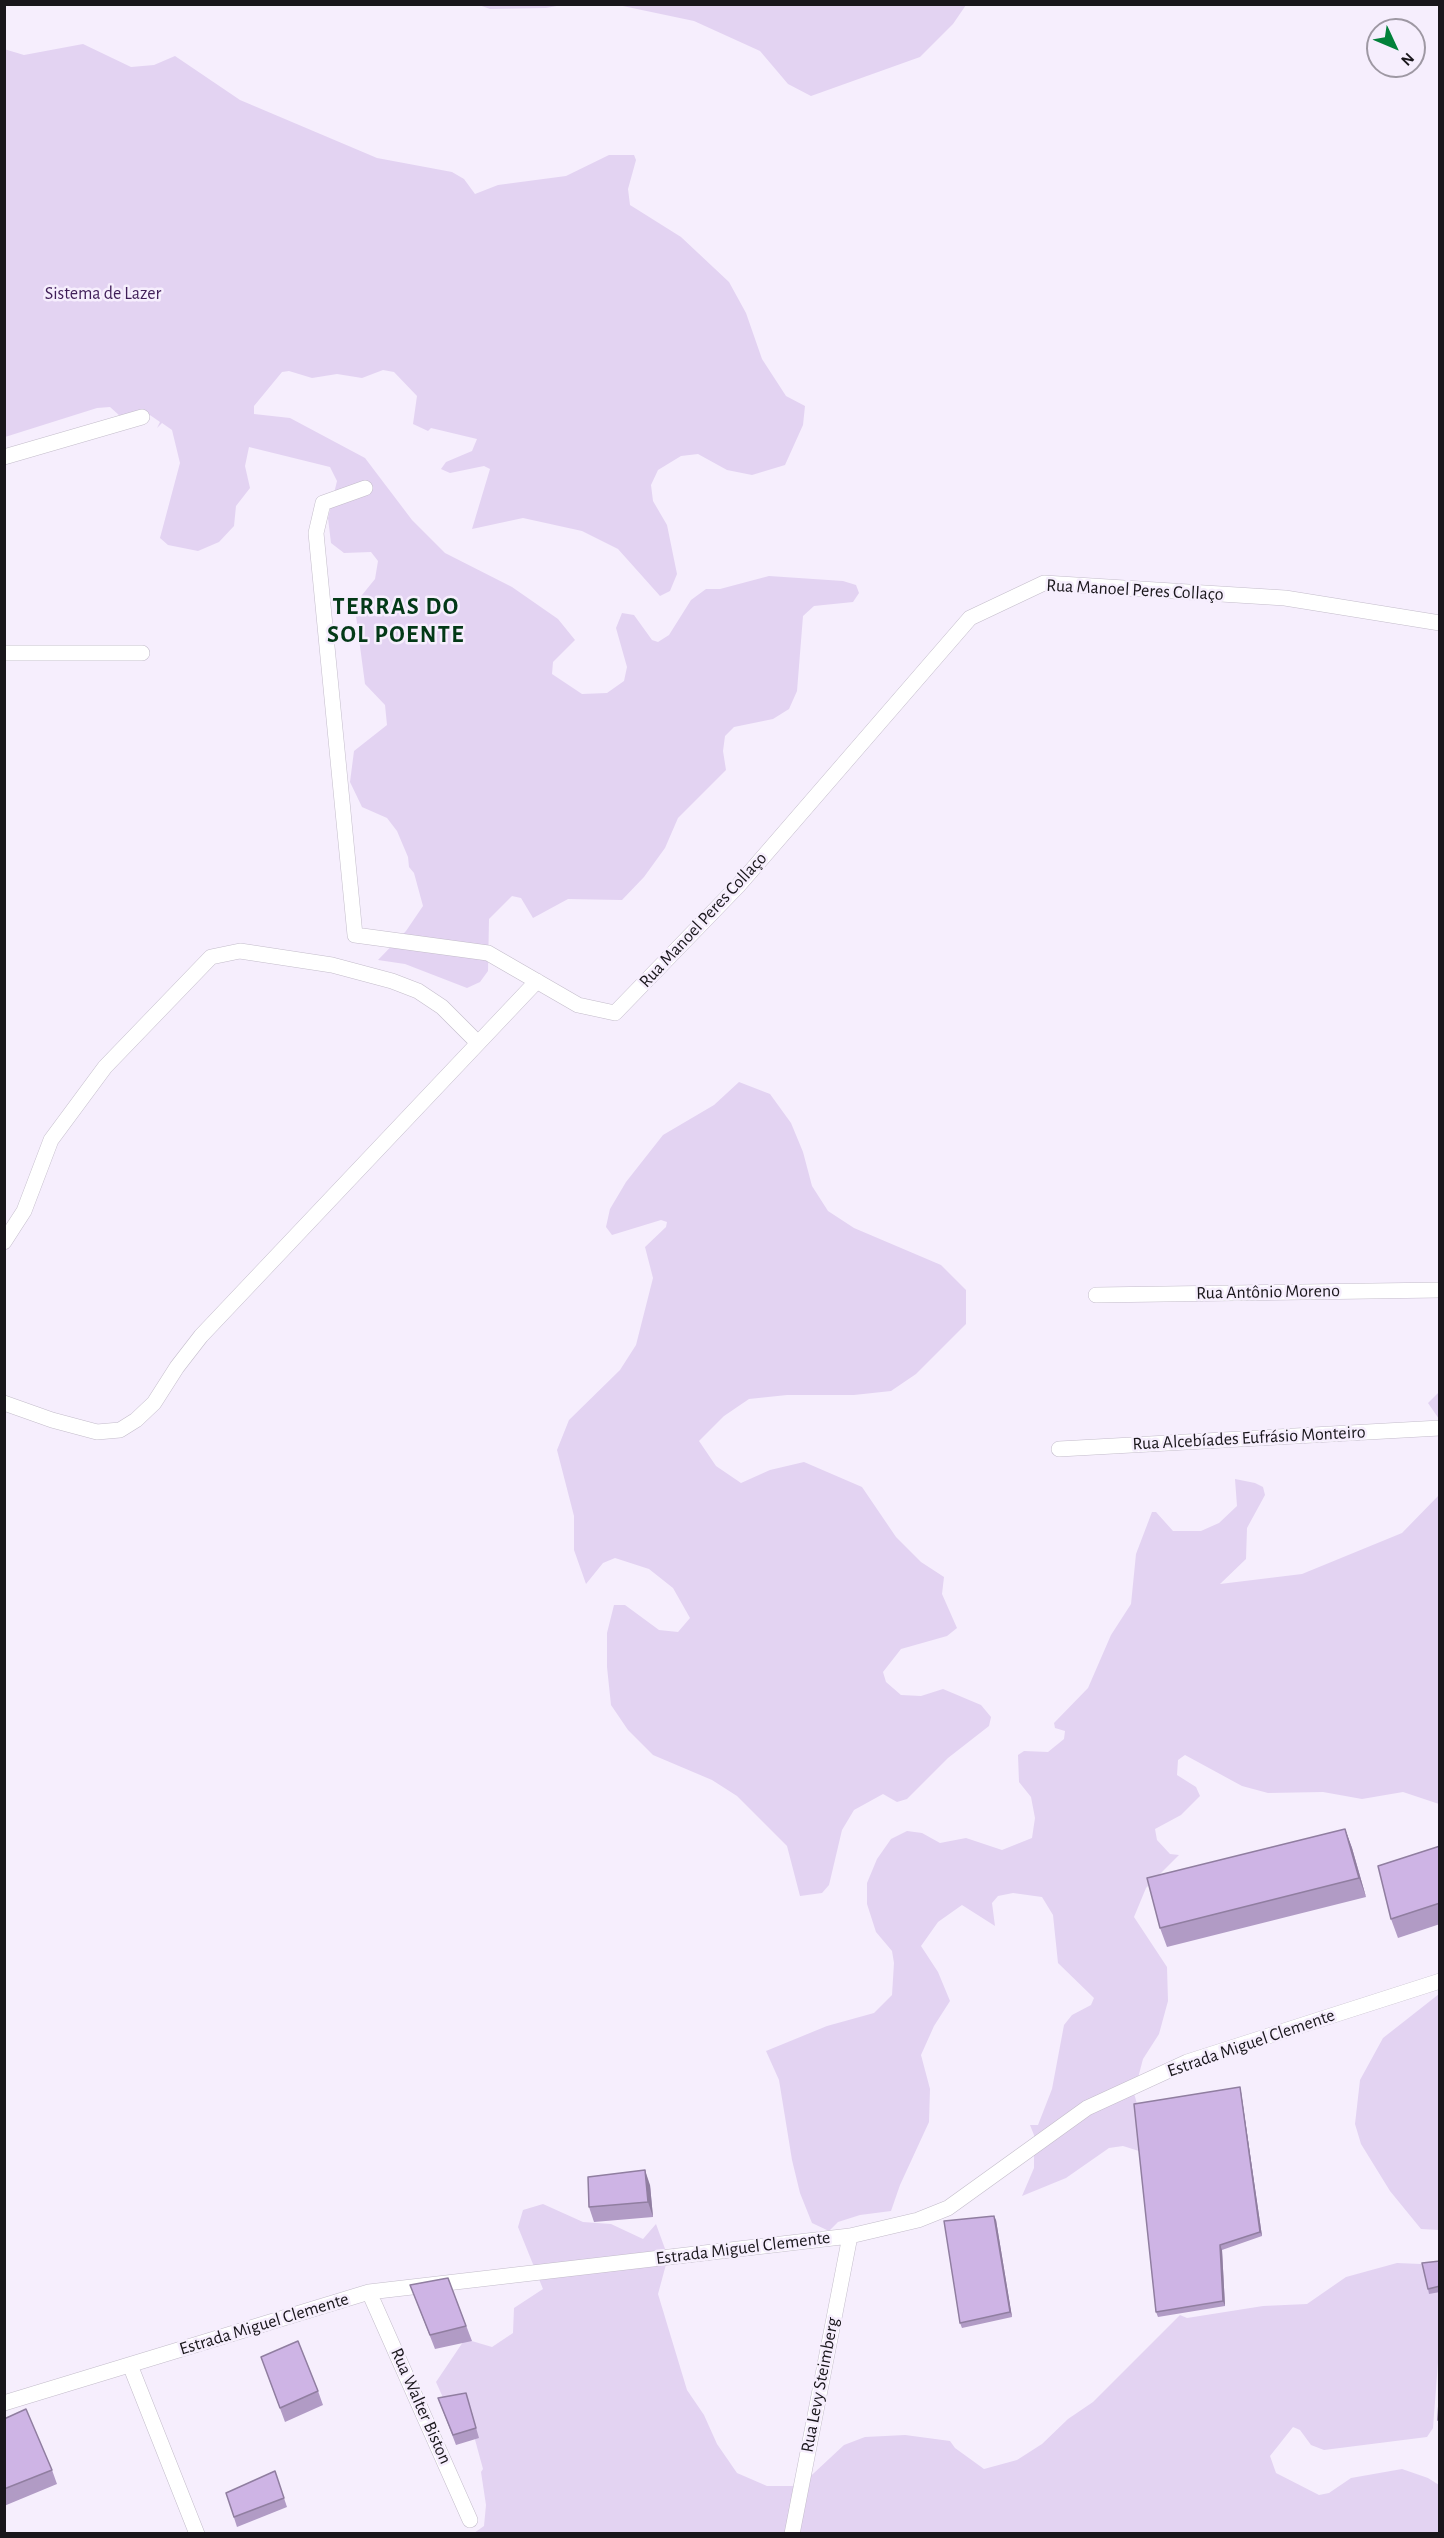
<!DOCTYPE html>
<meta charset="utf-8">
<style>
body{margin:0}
#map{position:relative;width:1444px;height:2538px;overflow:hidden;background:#f6eefd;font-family:"Alegreya Sans",sans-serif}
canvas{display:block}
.frame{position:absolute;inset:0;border:6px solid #19161b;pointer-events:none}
.north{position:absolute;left:1366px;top:18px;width:60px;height:60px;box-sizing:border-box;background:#f6eefd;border:2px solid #9e98a3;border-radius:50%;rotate:134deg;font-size:16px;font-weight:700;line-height:24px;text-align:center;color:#19161b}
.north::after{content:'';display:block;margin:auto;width:21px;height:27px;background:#02813a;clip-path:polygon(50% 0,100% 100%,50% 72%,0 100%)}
</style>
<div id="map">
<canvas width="1444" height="2538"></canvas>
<div class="frame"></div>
<div class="north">N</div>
</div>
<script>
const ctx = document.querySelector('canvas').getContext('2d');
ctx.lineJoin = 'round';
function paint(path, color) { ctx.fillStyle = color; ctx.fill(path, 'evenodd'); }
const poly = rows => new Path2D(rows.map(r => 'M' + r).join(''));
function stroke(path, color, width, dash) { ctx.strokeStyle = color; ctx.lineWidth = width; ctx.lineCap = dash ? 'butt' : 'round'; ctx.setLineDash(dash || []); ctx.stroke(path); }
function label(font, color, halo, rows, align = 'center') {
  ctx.font = font + ' "Alegreya Sans",sans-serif'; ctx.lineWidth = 5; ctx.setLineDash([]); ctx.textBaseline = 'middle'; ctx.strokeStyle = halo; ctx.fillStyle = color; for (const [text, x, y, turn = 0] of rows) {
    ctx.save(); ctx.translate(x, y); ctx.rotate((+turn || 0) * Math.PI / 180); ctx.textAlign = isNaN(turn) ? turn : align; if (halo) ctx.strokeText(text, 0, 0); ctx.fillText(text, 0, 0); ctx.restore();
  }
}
paint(poly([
 [479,5,479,4,562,5,546,8,490,9],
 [618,5,966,4,966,5,953,24,920,57,811,96,788,84,760,51,694,21],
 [83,44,131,67,154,65,175,56,240,100,377,158,452,172,464,179,475,194,498,185,566,176,609,155,634,155,636,160,628,189,630,205,681,237,729,282,746,313,762,359,786,396,805,406,803,425,785,465,752,475,727,470,698,454,681,456,658,470,651,485,653,501,667,525,677,574,670,591,660,596,618,549,582,531,523,518,472,529,490,469,484,466,450,473,441,469,446,462,472,451,477,439,431,428,428,431,413,424,417,396,394,372,383,370,362,378,337,374,312,378,289,371,282,372,254,406,254,414,290,418,365,458,412,520,445,553,512,587,558,619,575,640,553,662,552,674,582,694,607,693,624,681,627,667,616,628,622,613,634,615,652,640,658,642,669,635,691,600,706,589,720,589,769,576,843,581,856,585,859,593,853,602,814,606,803,616,797,691,789,709,773,719,734,727,725,736,723,751,726,770,678,818,665,848,644,877,622,900,568,899,533,918,521,898,512,896,489,919,488,971,480,982,467,988,405,964,378,960,406,931,423,906,414,873,409,867,408,857,397,831,387,818,362,807,350,782,354,751,387,725,385,705,365,684,356,616,358,600,375,579,378,561,371,552,344,553,331,543,328,518,337,481,330,467,249,447,245,466,250,488,236,506,234,526,219,542,198,551,168,545,160,538,180,463,172,430,162,423,157,428,160,422,147,413,120,416,110,407,97,408,5,437,4,49,24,55],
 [739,1082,770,1094,791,1123,803,1152,812,1186,828,1211,854,1228,941,1265,966,1290,966,1324,916,1374,891,1391,854,1395,787,1395,749,1399,724,1416,699,1441,716,1466,741,1483,770,1470,804,1462,862,1487,896,1537,921,1562,944,1577,942,1594,957,1628,947,1636,901,1649,883,1672,886,1682,901,1695,921,1696,943,1689,981,1705,991,1717,989,1726,948,1758,907,1799,897,1802,883,1794,854,1810,842,1830,829,1885,822,1893,800,1896,787,1846,737,1796,712,1780,653,1755,628,1730,611,1705,607,1667,607,1633,614,1605,625,1605,659,1630,678,1632,690,1618,673,1588,649,1569,615,1558,603,1563,586,1584,574,1550,574,1516,557,1450,569,1420,620,1370,636,1345,653,1278,645,1247,666,1227,667,1222,661,1220,612,1235,606,1227,610,1209,626,1182,663,1135,714,1105],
 [1439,1392,1439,1419,1428,1403],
 [1235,1479,1255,1483,1263,1487,1265,1495,1247,1528,1246,1559,1220,1584,1302,1574,1402,1533,1439,1495,1439,1804,1403,1792,1362,1799,1323,1792,1268,1793,1242,1786,1185,1755,1178,1760,1177,1775,1196,1787,1200,1796,1181,1815,1155,1829,1157,1840,1170,1854,1179,1855,1146,1888,1134,1917,1167,1967,1168,2001,1159,2034,1143,2059,1134,2093,1143,2126,1154,2135,1139,2151,1123,2146,1109,2148,1066,2178,1022,2196,1034,2168,1034,2135,1030,2125,1038,2125,1052,2089,1064,2025,1072,2015,1091,2005,1094,1998,1058,1963,1053,1915,1042,1897,1013,1893,998,1896,992,1903,995,1926,962,1905,938,1922,921,1946,938,1972,950,2001,934,2026,921,2055,930,2089,929,2122,900,2185,891,2211,860,2215,838,2222,829,2231,812,2223,800,2193,792,2160,779,2080,766,2051,827,2026,874,2013,892,1995,894,1963,892,1951,876,1932,867,1904,867,1883,877,1859,891,1839,907,1831,922,1833,940,1843,966,1838,1002,1850,1032,1838,1035,1818,1031,1797,1019,1782,1018,1755,1024,1751,1048,1752,1064,1739,1065,1731,1055,1728,1054,1723,1088,1688,1111,1635,1131,1604,1136,1554,1152,1512,1156,1512,1173,1531,1201,1531,1219,1523,1237,1506],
 [1439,1994,1440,2229,1439,2230,1421,2229,1390,2191,1361,2144,1355,2124,1360,2080,1383,2038],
 [543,2204,583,2222,611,2224,643,2239,656,2224,668,2257,658,2294,687,2390,704,2415,717,2444,737,2473,767,2486,800,2486,844,2445,865,2437,905,2435,950,2441,955,2448,984,2469,1017,2460,1042,2444,1068,2419,1093,2402,1180,2315,1187,2318,1263,2306,1307,2304,1346,2277,1397,2263,1421,2264,1440,2269,1439,2349,1433,2428,1427,2437,1324,2450,1311,2445,1300,2430,1293,2427,1270,2456,1276,2473,1319,2495,1329,2493,1351,2478,1402,2469,1428,2478,1439,2485,1439,2533,474,2533,484,2526,486,2505,481,2472,483,2469,474,2436,449,2411,436,2382,465,2339,492,2347,513,2333,514,2308,543,2289,518,2227,523,2210]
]), '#e3d3f2');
const street = poly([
 [4,457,142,417],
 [365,488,323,503,316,533,355,935,488,953,578,1005,615,1013,738,886,970,618,1044,583,1285,598,1440,623],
 [4,653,142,653],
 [4,1242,24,1211,51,1140,105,1067,211,957,240,951,332,965,392,981,418,991,442,1007,478,1043],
 [1096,1295,1440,1290],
 [4,1403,52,1420,97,1432,120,1430,136,1420,154,1403,177,1367,201,1336,537,981],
 [1059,1449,1440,1428],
 [369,2292,470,2520],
 [130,2365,197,2534],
 [4,2403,369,2292,850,2236,918,2220,948,2208,1087,2108,1187,2062,1440,1981],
 [792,2534,850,2236]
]);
stroke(street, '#c3bcca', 16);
stroke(street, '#fff', 15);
paint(poly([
 [1345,1829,1352,1848,1366,1897,1167,1947,1160,1928],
 [1440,1846,1440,1924,1398,1938,1391,1919],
 [1240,2087,1241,2092,1262,2236,1222,2250,1225,2306,1158,2317,1156,2312],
 [650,2185,653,2217,594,2222,589,2207],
 [996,2220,1012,2317,962,2328,960,2323],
 [1440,2261,1440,2292,1429,2294,1428,2289],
 [448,2278,472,2341,435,2349,410,2285],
 [261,2357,318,2391,323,2405,285,2422],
 [438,2398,469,2403,479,2438,456,2445],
 [4,2419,52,2470,57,2484,4,2506],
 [275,2471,287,2507,237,2527,226,2493]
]), '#b19bc5');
paint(poly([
 [1345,1829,1352,1848,1366,1897,1359,1878],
 [1240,2087,1241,2092,1262,2236,1260,2232],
 [645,2170,650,2185,653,2217,648,2202],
 [994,2216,996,2220,1012,2317,1010,2312],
 [1220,2245,1222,2250,1225,2306,1223,2301]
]), '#907ea0');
const building = poly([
 [1345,1829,1359,1878,1160,1928,1147,1878,1345,1829],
 [1440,1846,1440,1903,1391,1919,1378,1866,1440,1846],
 [1240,2087,1260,2232,1220,2245,1223,2301,1156,2312,1134,2104,1240,2087],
 [645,2170,648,2202,589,2207,588,2177,645,2170],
 [994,2216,1010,2312,960,2323,944,2221,994,2216],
 [1440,2261,1440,2286,1428,2289,1422,2263,1440,2261],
 [448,2278,466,2326,430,2335,410,2285,448,2278],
 [298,2341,318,2391,280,2408,261,2357,298,2341],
 [1440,2383,1440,2421,1438,2420,1440,2383],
 [466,2393,476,2428,453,2435,438,2398,466,2393],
 [26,2409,52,2470,4,2489,4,2419,26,2409],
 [275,2471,284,2498,234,2517,226,2493,275,2471]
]);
paint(building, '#ceb4e5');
stroke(building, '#907ea0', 1.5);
label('18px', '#401e58', '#f6eefd', [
 ["Sistema de Lazer",103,294]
]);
label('18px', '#19161b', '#f6eefd', [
 ["Rua Manoel Peres Collaço",1135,590,3],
 ["Rua Manoel Peres Collaço",703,920,-47],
 ["Rua Antônio Moreno",1268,1292,-1],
 ["Rua Alcebíades Eufrásio Monteiro",1249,1438,-3],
 ["Estrada Miguel Clemente",1251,2043,-19],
 ["Estrada Miguel Clemente",743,2248,-7],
 ["Estrada Miguel Clemente",264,2324,-17],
 ["Rua Levy Steimberg",820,2385,-79],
 ["Rua Walter Biston",421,2406,66]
]);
ctx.letterSpacing = '1.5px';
label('bold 24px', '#033917', '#f6eefd', [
 ["TERRAS DO",396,607],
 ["SOL POENTE",396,635]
]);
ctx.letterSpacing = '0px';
</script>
